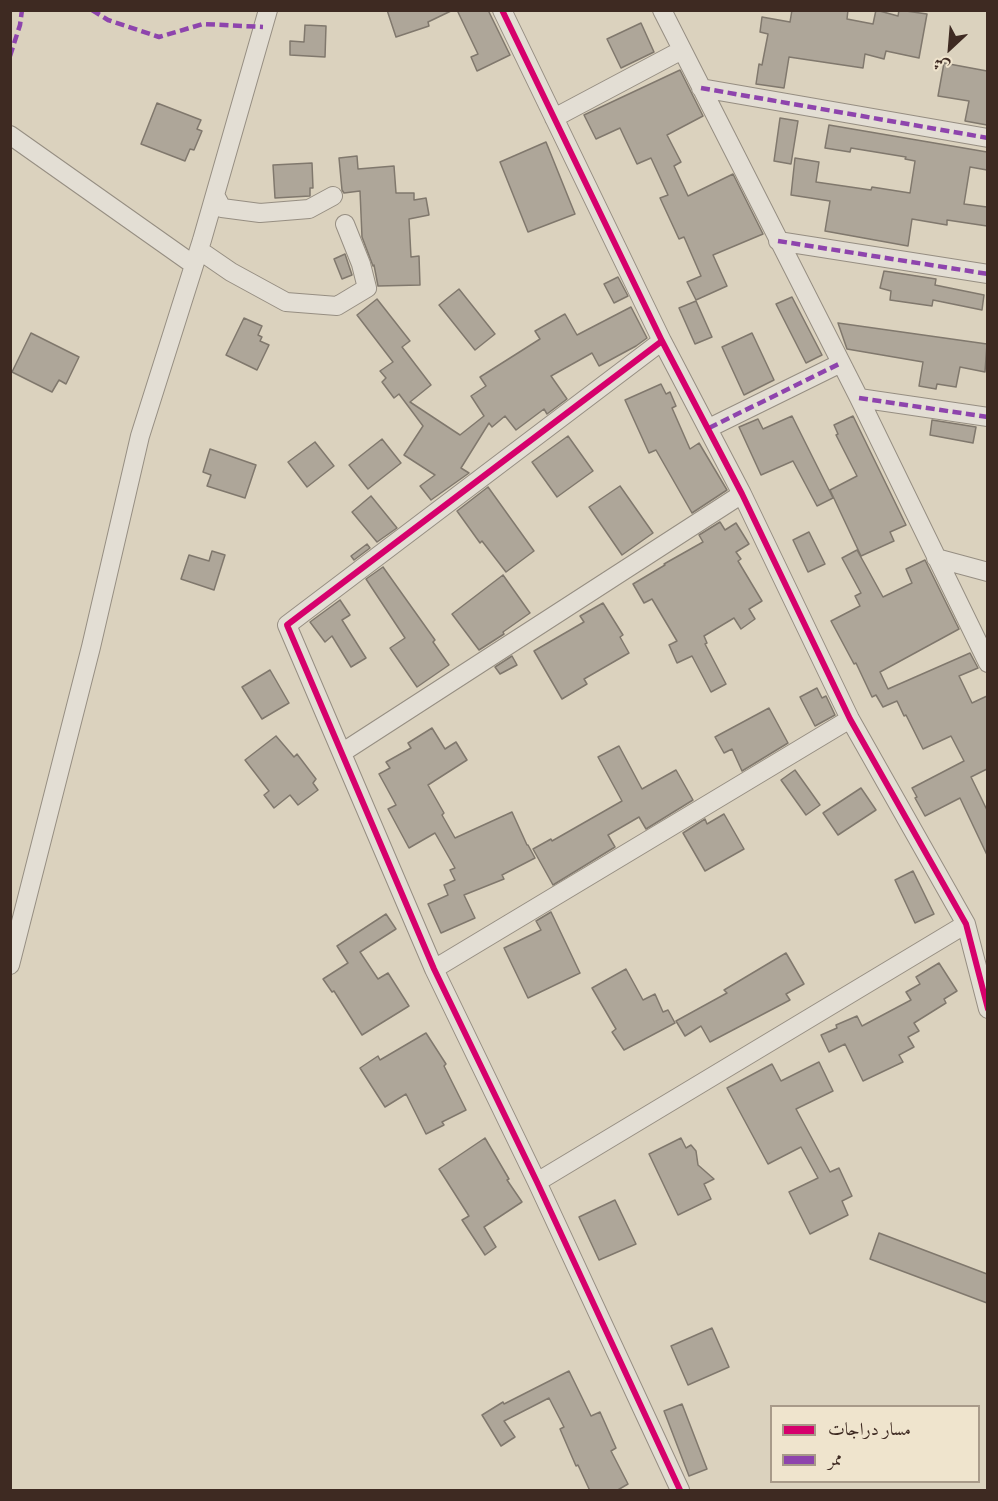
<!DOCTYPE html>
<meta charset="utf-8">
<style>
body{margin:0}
#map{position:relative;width:998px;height:1501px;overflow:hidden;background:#dbd2be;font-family:Vollkorn,Amiri,serif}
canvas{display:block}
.frame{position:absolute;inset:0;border:12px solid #3e2a22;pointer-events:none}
.legend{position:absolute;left:770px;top:1405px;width:210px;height:78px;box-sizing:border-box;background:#efe4cd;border:2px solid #a89a89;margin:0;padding:8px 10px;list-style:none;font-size:18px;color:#3e2a22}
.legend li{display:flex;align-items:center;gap:12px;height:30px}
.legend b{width:30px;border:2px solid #a89a89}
.north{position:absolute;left:920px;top:18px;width:60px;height:60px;-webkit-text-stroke:4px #efe4cd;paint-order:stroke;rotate:206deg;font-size:16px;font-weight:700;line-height:24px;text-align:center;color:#3e2a22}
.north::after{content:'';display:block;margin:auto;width:21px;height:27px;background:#3e2a22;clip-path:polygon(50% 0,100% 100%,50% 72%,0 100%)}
</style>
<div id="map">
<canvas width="998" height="1501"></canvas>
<div class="frame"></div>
<ul class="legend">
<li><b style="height:8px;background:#d6006c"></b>مسار دراجات</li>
<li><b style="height:8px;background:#8e44ad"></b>ممر</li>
</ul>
<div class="north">ش</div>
</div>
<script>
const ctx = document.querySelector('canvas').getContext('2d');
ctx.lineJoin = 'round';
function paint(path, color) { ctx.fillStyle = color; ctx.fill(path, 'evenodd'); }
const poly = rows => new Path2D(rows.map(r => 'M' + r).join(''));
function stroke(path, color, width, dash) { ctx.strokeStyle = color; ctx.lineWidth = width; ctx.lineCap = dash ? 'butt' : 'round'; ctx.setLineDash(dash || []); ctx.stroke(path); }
const building = poly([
 [387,10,453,10,428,22,429,26,396,37,387,10],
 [457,10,488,10,510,55,477,71,471,57,478,54,457,10],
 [792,10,848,10,847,19,873,24,876,10,898,16,899,10,927,14,919,58,886,51,884,59,865,54,863,68,789,57,784,88,756,84,759,64,762,65,768,34,760,32,762,17,790,22,792,10],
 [641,23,654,52,621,68,607,39,641,23],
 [305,25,326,26,325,57,290,55,290,41,304,42,305,25],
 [944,63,987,71,987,125,965,121,969,101,938,96,944,63],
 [680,70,703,116,667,135,681,162,674,166,688,196,733,174,763,234,713,255,727,286,696,300,687,282,701,276,684,237,679,239,660,198,668,195,651,158,637,164,620,128,596,139,584,115,680,70],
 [157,103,201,120,197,129,202,131,194,150,190,149,185,161,141,144,157,103],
 [780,118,798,121,791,164,774,161,780,118],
 [829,125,987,152,987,170,970,167,964,204,987,207,987,226,947,220,947,225,912,219,908,246,825,231,830,201,791,195,795,158,819,162,816,182,871,190,872,187,910,193,915,161,905,159,906,157,851,148,850,152,825,148,829,125],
 [546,142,575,214,528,232,500,162,546,142],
 [357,156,358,169,394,166,396,193,414,193,414,200,426,198,429,215,409,219,411,257,419,256,420,285,378,286,374,265,373,266,362,237,360,191,344,193,342,190,339,158,357,156],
 [312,163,313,188,310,188,310,196,275,198,273,165,312,163],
 [345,254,352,275,342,279,334,259,345,254],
 [884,271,936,279,935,285,984,295,982,310,933,300,932,306,890,300,891,291,880,288,884,271],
 [618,277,628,296,614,303,604,284,618,277],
 [459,289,495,334,475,350,439,305,459,289],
 [792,297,822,355,806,363,776,304,792,297],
 [377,299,410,341,402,347,431,385,410,402,460,435,484,416,471,396,486,386,480,377,540,339,535,331,565,314,577,335,631,307,647,338,636,346,599,366,592,353,551,376,567,399,547,414,544,409,516,430,505,416,492,427,489,423,461,468,469,473,431,500,420,486,435,475,404,455,423,426,399,394,394,398,382,382,386,378,380,371,393,362,357,315,377,299],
 [696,301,712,337,695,344,679,308,696,301],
 [244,318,262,326,258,335,262,337,260,341,269,345,257,370,226,355,244,318],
 [838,323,987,344,985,372,960,367,956,387,937,384,936,389,919,386,923,362,847,349,838,323],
 [31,333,79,357,66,384,59,380,52,392,12,372,31,333],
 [752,333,774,380,744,395,722,347,752,333],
 [661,384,666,394,670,392,676,406,672,408,690,449,699,443,727,490,692,513,656,450,649,453,625,400,661,384],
 [792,416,833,498,817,506,793,461,761,475,739,427,758,419,763,429,792,416],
 [853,416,906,525,890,532,894,541,861,556,830,490,857,476,836,435,838,434,834,425,853,416],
 [932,420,976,427,973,443,930,435,932,420],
 [568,436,593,471,557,497,532,462,568,436],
 [382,439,401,463,368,489,349,465,382,439],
 [315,442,334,466,307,487,288,462,315,442],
 [210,449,256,465,245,498,207,486,211,475,203,472,210,449],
 [620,486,653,533,622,555,589,507,620,486],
 [488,487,534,551,506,572,482,541,480,543,457,511,488,487],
 [371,496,397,528,377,542,352,512,371,496],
 [720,522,725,530,736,523,749,544,736,552,741,559,738,561,762,601,749,609,755,619,741,629,734,618,704,636,707,643,705,644,726,684,711,692,692,656,677,663,669,645,677,641,652,599,644,603,633,584,665,565,664,564,703,542,699,535,720,522],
 [809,532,825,564,808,572,793,540,809,532],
 [367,544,370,548,354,560,351,556,367,544],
 [857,550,883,597,912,583,906,569,925,560,959,629,880,672,888,689,970,653,978,668,959,676,972,703,987,696,987,769,971,777,987,810,987,855,960,798,925,816,915,798,917,797,912,788,964,761,951,736,923,749,906,715,904,716,897,701,883,707,876,695,872,697,856,663,854,664,831,621,860,606,855,596,861,593,842,558,857,550],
 [212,551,225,555,214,590,181,579,189,555,209,561,212,551],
 [383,567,435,640,433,642,449,665,417,687,390,648,405,638,366,579,383,567],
 [503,575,530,613,503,632,504,634,479,650,452,614,503,575],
 [340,600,350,615,342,620,366,658,351,667,332,636,325,642,310,622,340,600],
 [603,603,623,635,620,637,629,653,584,679,587,684,562,699,534,651,584,622,580,616,603,603],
 [512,656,517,665,500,674,495,667,512,656],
 [270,670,289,703,262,719,242,687,270,670],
 [817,688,822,698,826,696,835,715,815,726,800,697,817,688],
 [769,708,788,743,742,771,732,749,724,753,715,737,769,708],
 [432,728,445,749,456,742,467,760,428,785,444,813,442,815,455,838,512,812,527,845,528,845,535,858,502,875,504,879,464,895,475,918,441,933,428,904,448,895,444,885,455,880,450,870,455,868,435,833,409,848,388,809,396,805,379,774,390,768,386,762,411,748,408,743,432,728],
 [276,736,294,757,297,754,316,779,313,783,318,790,298,805,290,795,274,808,264,795,269,791,245,760,276,736],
 [619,746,642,789,676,770,693,800,646,829,639,817,608,835,615,847,553,885,533,849,551,839,552,841,622,801,598,757,619,746],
 [795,770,820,805,806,815,781,780,795,770],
 [861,788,876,810,838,835,823,813,861,788],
 [724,814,744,849,705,871,683,833,705,819,707,824,724,814],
 [913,871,934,914,915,923,895,880,913,871],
 [551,912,580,973,528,998,504,948,541,930,536,921,551,912],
 [386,914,396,929,360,952,378,979,388,973,409,1006,362,1035,334,991,332,992,323,979,348,963,337,946,386,914],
 [786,953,804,984,786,994,790,1000,710,1042,701,1026,685,1036,676,1021,727,993,724,990,786,953],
 [939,963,957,991,944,999,946,1003,914,1023,919,1031,908,1037,914,1047,899,1055,903,1062,863,1081,845,1044,829,1052,821,1035,837,1028,836,1025,857,1016,862,1026,911,1000,906,992,920,984,916,977,939,963],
 [626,969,643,1000,655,994,663,1012,668,1010,675,1023,624,1050,612,1032,616,1029,592,988,626,969],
 [426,1033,446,1064,444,1066,466,1110,442,1122,444,1125,426,1134,406,1094,385,1107,360,1068,378,1056,380,1060,426,1033],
 [819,1062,833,1091,796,1109,830,1172,839,1168,852,1196,842,1201,848,1215,810,1234,789,1192,818,1178,801,1147,768,1164,727,1088,772,1064,781,1081,819,1062],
 [485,1138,509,1179,507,1180,522,1202,484,1227,496,1247,485,1255,462,1220,469,1216,439,1169,485,1138],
 [681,1138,686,1148,691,1145,696,1151,698,1165,714,1179,704,1184,711,1199,678,1215,649,1154,681,1138],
 [615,1200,636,1244,599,1260,579,1217,615,1200],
 [879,1233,987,1274,987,1303,870,1259,879,1233],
 [712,1328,729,1367,688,1385,671,1346,712,1328],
 [569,1371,591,1416,600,1412,616,1448,611,1451,628,1484,616,1491,590,1491,578,1465,576,1466,560,1429,564,1427,549,1398,504,1421,515,1437,501,1446,482,1415,503,1402,504,1404,569,1371],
 [682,1404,707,1469,689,1476,664,1411,682,1404]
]);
paint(building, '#aea699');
stroke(building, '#80786d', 1.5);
const street = poly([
 [502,10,662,341,742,494,850,719,966,924,988,1009],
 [662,10,859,398,988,663],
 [701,88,988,138],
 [554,118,682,50],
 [10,135,194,265],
 [215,195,222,208,260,213,309,209,333,196],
 [778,241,988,274],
 [199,250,231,272,286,302,337,306,367,288,361,264,345,224],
 [662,341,287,625,434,969,537,1182,680,1490],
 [859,398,988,417],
 [709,428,841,363],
 [936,558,988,572],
 [343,752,742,494],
 [10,965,91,647,140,436,202,240,268,10],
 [434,969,850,719],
 [537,1182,966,924]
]);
stroke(street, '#968e82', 20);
stroke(street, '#e3ded4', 18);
stroke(poly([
 [92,10,108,20,159,37,203,24,263,27],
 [10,56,20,25,22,10],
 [701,88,988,138],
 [778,241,988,274],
 [859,398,988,417],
 [709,428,841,363]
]), '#8e44ad', 4.5, [9, 4.5]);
stroke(poly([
 [502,10,662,341,742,494,850,719,966,924,988,1009],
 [662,341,287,625,434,969,537,1182,680,1490]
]), '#d6006c', 6);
</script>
